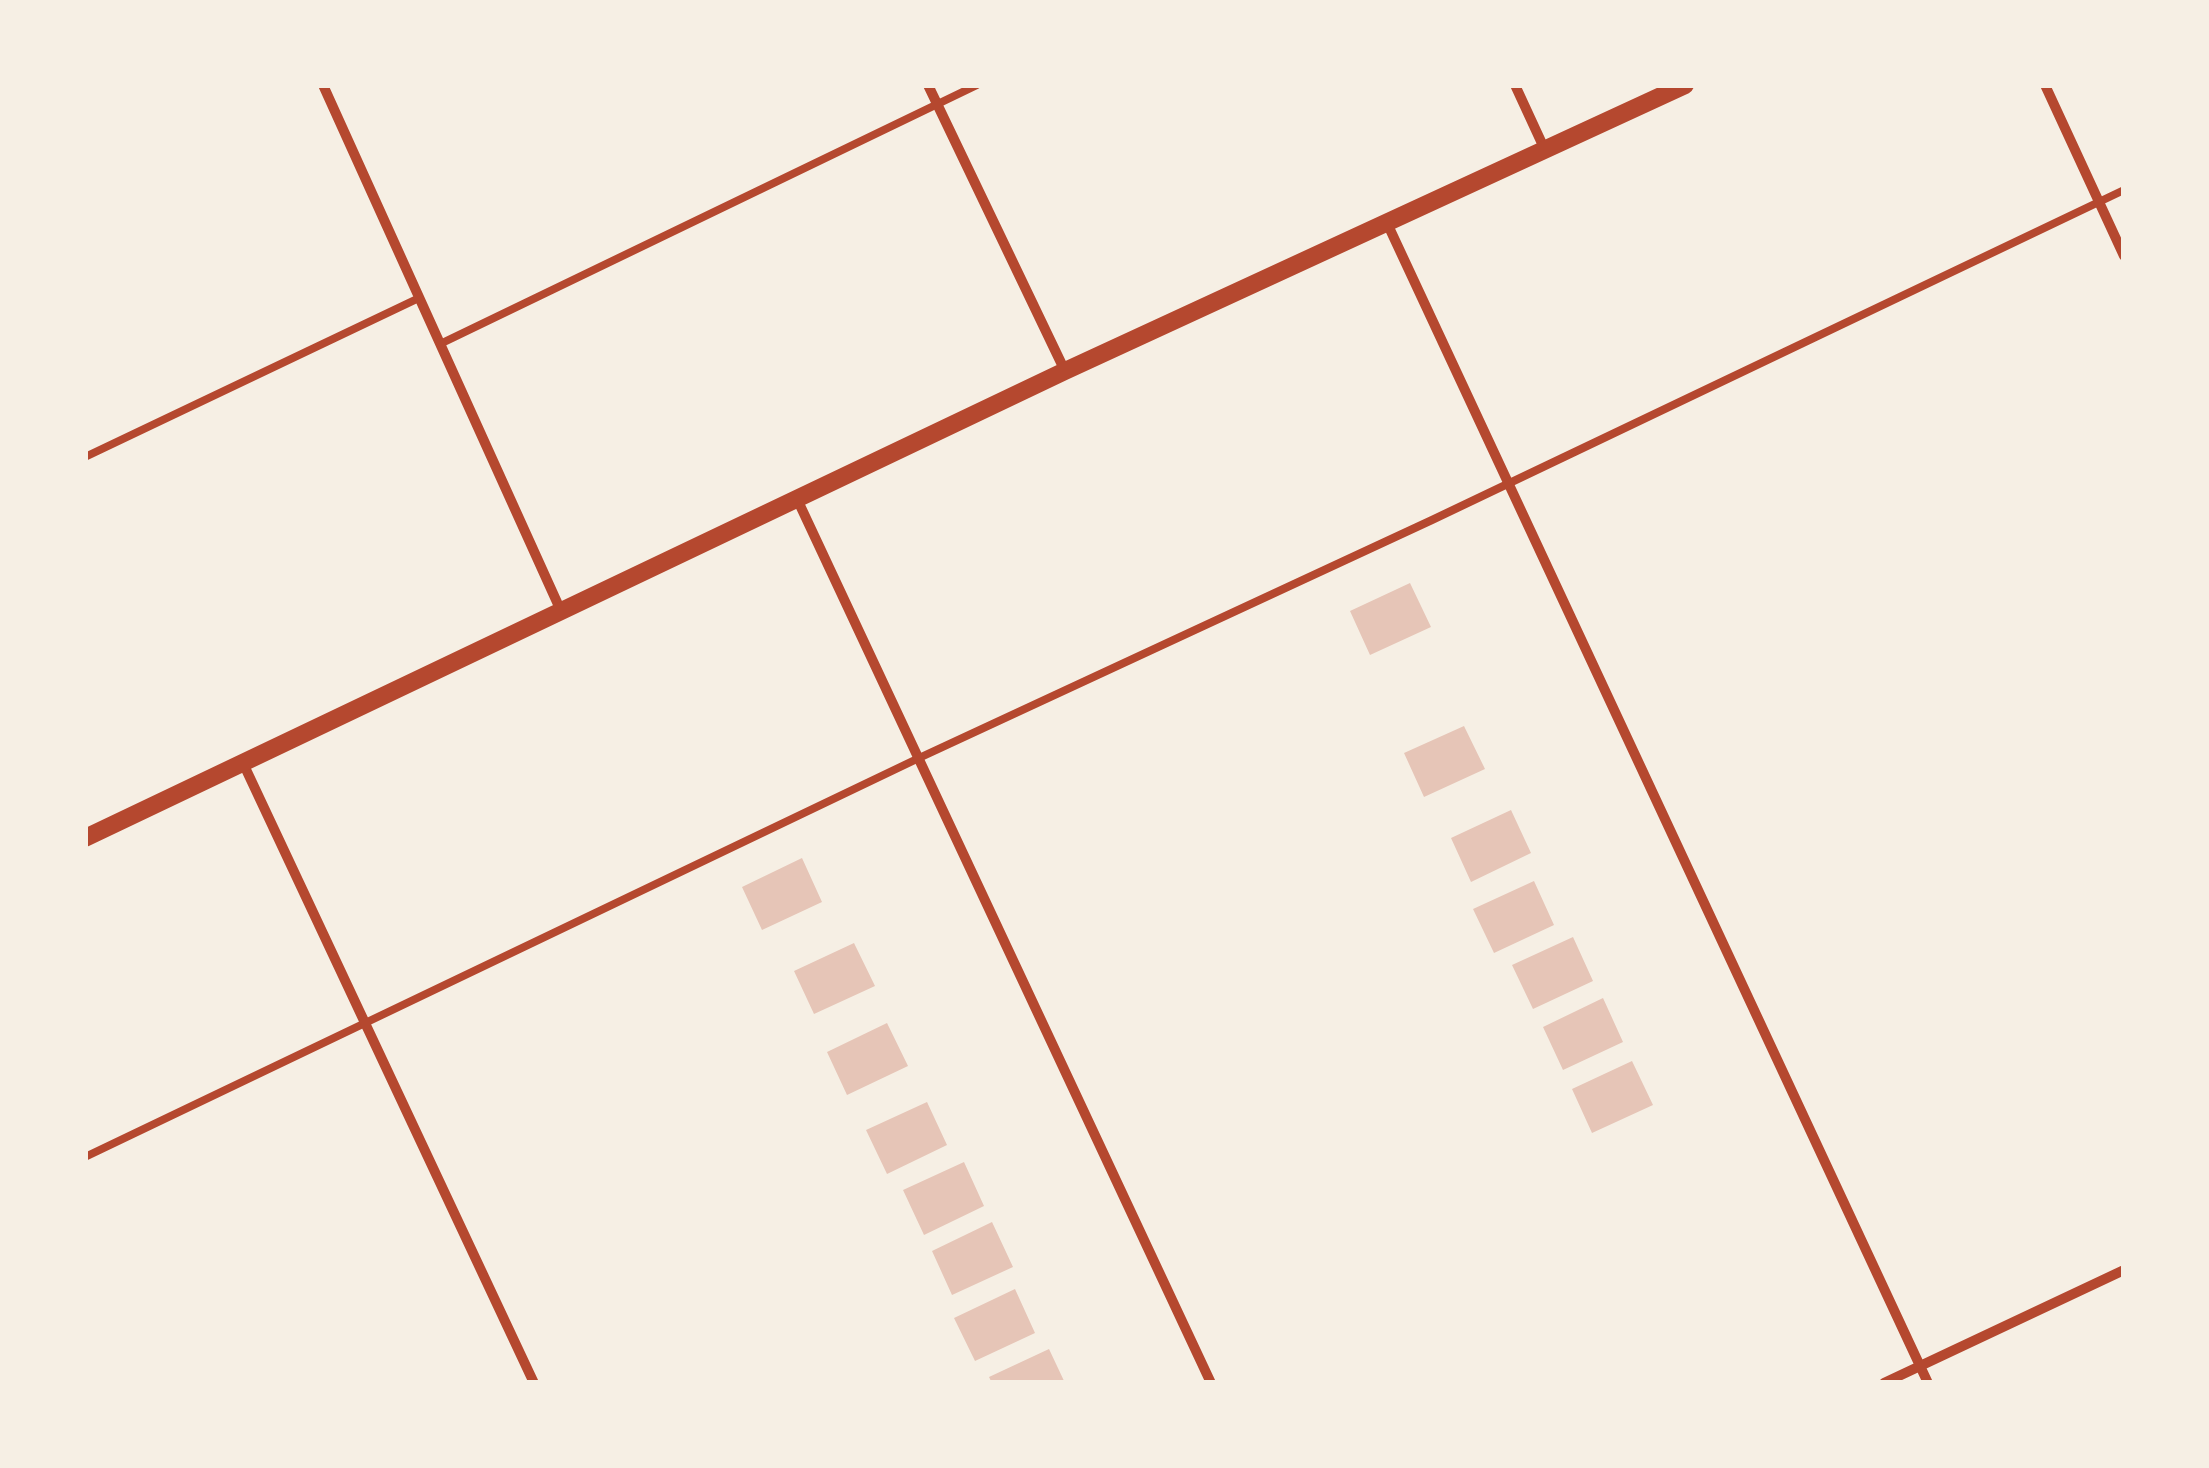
<!DOCTYPE html>
<style>
body{margin:0}
#map{position:relative;width:2209px;height:1468px;overflow:hidden;background:#f6efe4;font-family:Signika,sans-serif}
canvas{display:block}
.frame{position:absolute;inset:0;border:88px solid #f6efe4;pointer-events:none}
</style>
<div id="map">
<canvas width="2209" height="1468"></canvas>
<div class="frame"></div>
</div>
<script>
const ctx = document.querySelector('canvas').getContext('2d');
ctx.lineJoin = 'round';
function paint(path, color) { ctx.fillStyle = color; ctx.fill(path, 'evenodd'); }
const poly = rows => new Path2D(rows.map(r => 'M' + r).join(''));
function stroke(path, color, width, dash) { ctx.strokeStyle = color; ctx.lineWidth = width; ctx.lineCap = dash ? 'butt' : 'round'; ctx.setLineDash(dash || []); ctx.stroke(path); }
paint(poly([
 [1410,583,1431,627,1370,655,1350,611],
 [1464,726,1485,769,1424,797,1404,753],
 [1511,810,1531,853,1471,882,1451,838],
 [802,858,822,902,762,930,742,887],
 [1534,881,1554,925,1494,953,1473,909],
 [1573,937,1593,981,1533,1009,1512,965],
 [854,943,875,986,814,1014,794,971],
 [1603,998,1623,1042,1563,1070,1543,1027],
 [887,1023,908,1066,847,1095,827,1052],
 [1632,1061,1653,1105,1592,1133,1572,1089],
 [927,1102,947,1145,887,1174,866,1130],
 [964,1162,984,1206,924,1235,903,1190],
 [992,1222,1013,1267,952,1295,932,1251],
 [1015,1289,1035,1333,975,1361,954,1318],
 [1049,1349,1065,1383,992,1383,989,1377]
]), '#e6c5b7');
stroke(poly([
 [440,344,977,85],
 [85,457,419,298],
 [85,1157,919,758,1432,520,2124,190]
]), '#b5482f', 8);
stroke(poly([
 [323,85,561,611],
 [928,85,1065,371],
 [1515,85,1545,150],
 [2045,85,2124,256],
 [1387,223,1928,1383],
 [798,501,1211,1383],
 [243,763,534,1383],
 [1884,1383,2124,1270]
]), '#b5482f', 10);
stroke(poly([
 [85,838,1065,371,1685,85]
]), '#b5482f', 18);
</script>
